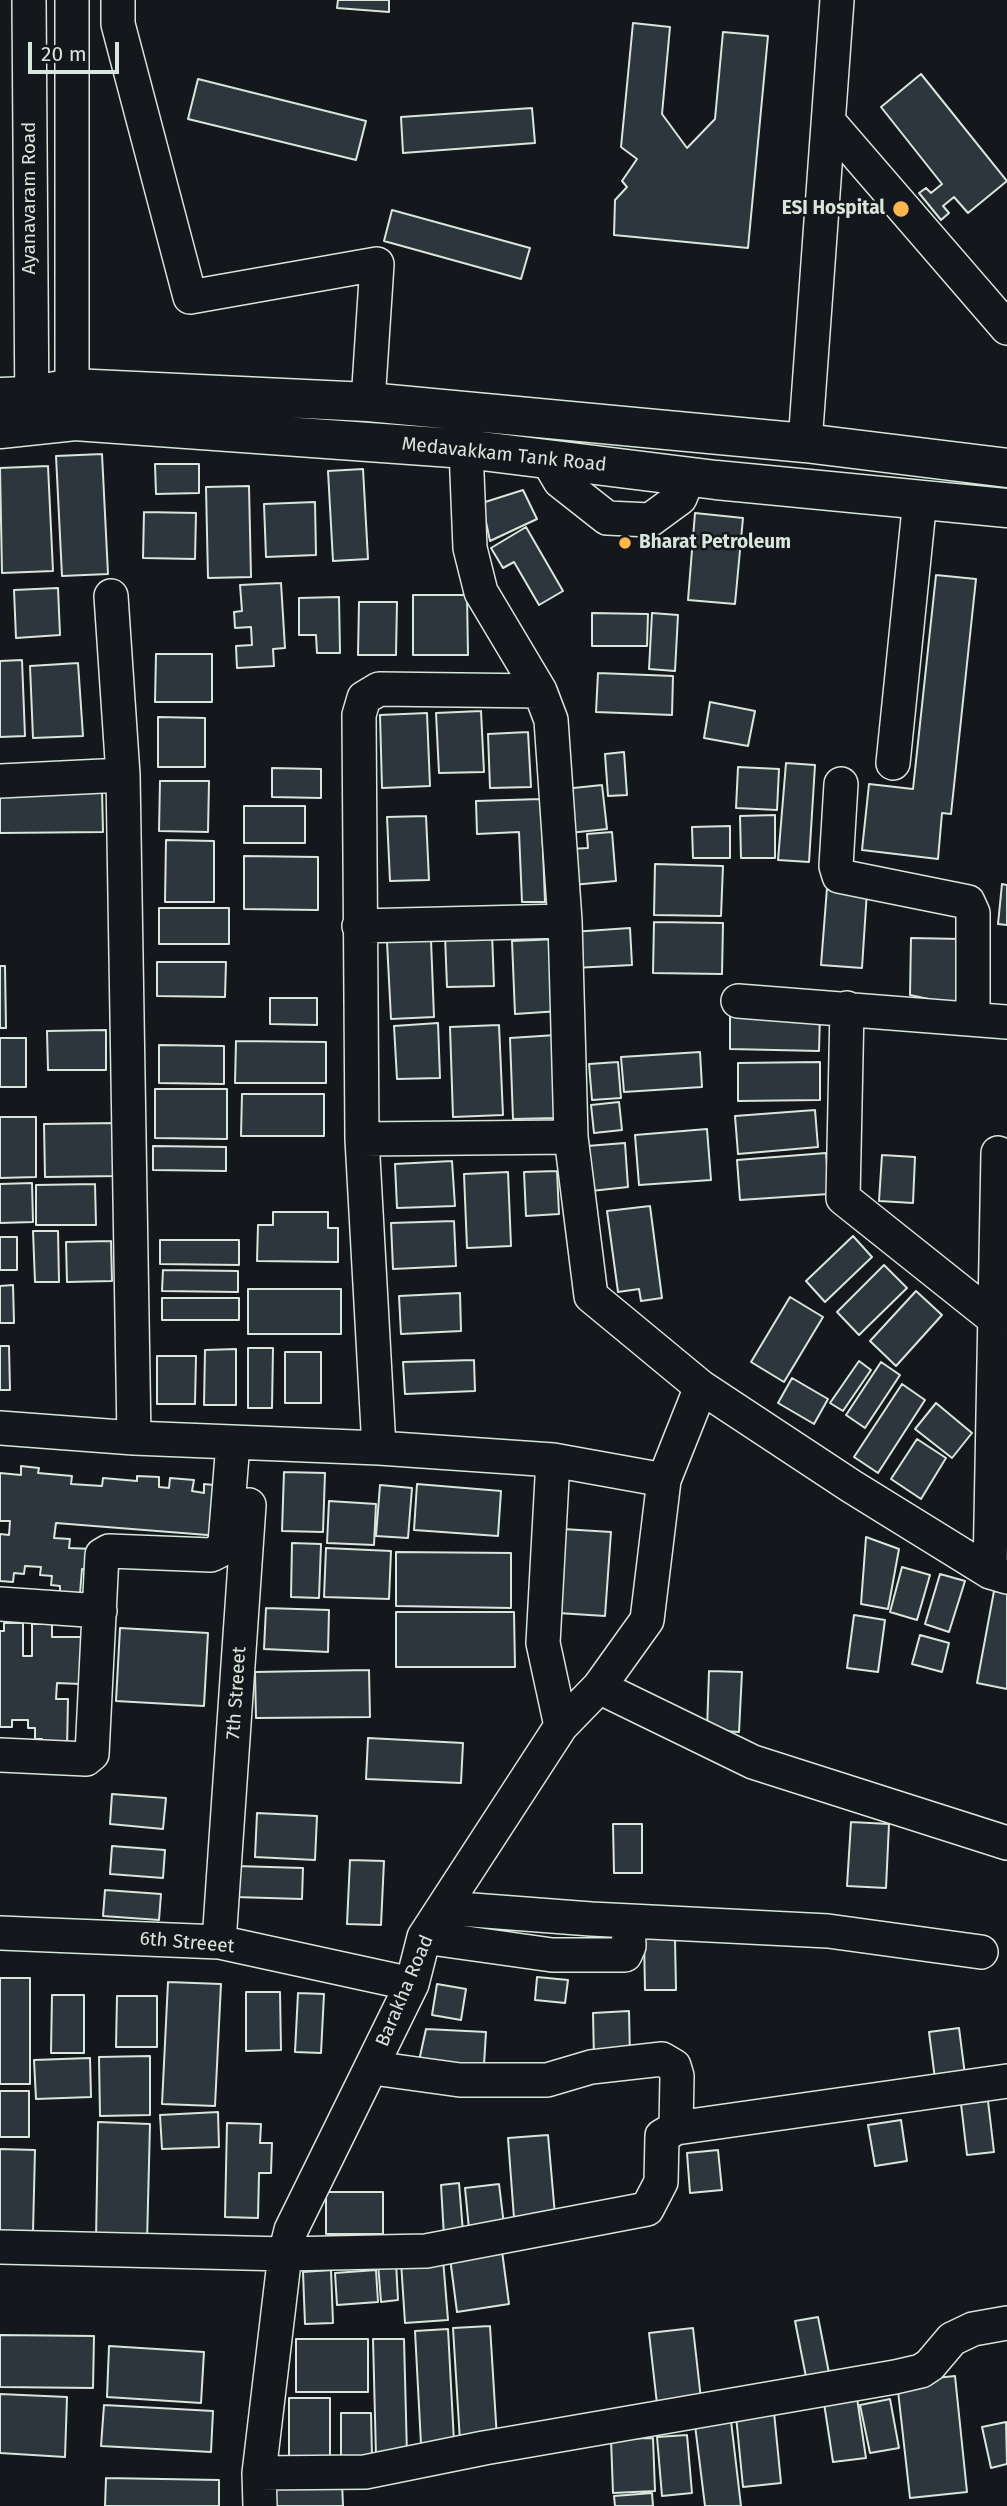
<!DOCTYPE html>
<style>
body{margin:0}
#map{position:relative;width:1007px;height:2506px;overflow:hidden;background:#14181c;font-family:"Fira Sans",sans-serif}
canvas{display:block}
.scale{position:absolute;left:28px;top:42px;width:91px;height:32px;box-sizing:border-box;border:4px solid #d8e6dc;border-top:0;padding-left:9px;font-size:21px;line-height:24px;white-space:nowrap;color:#d8e6dc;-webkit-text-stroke:5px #14181c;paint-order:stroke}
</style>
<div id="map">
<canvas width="1007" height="2506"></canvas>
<div class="scale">20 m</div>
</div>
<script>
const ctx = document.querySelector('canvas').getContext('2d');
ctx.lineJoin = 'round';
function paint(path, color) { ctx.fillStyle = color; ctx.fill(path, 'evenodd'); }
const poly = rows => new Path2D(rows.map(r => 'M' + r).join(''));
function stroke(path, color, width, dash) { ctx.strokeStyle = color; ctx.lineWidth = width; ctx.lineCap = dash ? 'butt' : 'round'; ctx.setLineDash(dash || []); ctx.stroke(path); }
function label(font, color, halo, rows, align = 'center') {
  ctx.font = font + ' "Fira Sans",sans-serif'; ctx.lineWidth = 5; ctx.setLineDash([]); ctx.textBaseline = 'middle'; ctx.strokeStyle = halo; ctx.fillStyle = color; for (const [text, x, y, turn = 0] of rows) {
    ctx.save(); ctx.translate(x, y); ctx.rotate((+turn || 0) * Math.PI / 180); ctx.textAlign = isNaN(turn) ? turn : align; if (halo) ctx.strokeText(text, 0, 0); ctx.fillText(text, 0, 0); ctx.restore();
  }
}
const building = poly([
 [338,0,389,0,389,12,337,8,338,0],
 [633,23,670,27,662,114,687,148,715,119,723,32,768,36,748,248,614,235,615,200,627,187,622,181,637,159,621,147,633,23],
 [921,74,1007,181,968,213,954,197,943,206,949,213,941,220,919,193,926,188,931,193,942,184,881,107,921,74],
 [198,79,366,121,356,160,188,119,198,79],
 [532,108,535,143,403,153,401,117,532,108],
 [392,210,530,248,521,279,384,241,392,210],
 [102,454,108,574,62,576,56,456,102,454],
 [155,464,199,464,199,493,156,494,155,464],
 [48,466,53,571,2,573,0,468,48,466],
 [363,469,368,559,333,561,328,471,363,469],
 [249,486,251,577,208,578,206,487,249,486],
 [523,490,537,519,490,541,482,503,523,490],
 [315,502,316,555,266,557,264,504,315,502],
 [144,512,196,513,195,559,143,558,144,512],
 [695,513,743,518,735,604,688,600,695,513],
 [526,527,563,591,539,605,514,562,503,568,491,548,526,527],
 [936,575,976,579,951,814,942,813,938,859,862,850,869,784,913,789,936,575],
 [281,583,285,648,273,649,274,666,237,668,236,646,252,645,251,627,235,628,234,612,242,611,240,585,281,583],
 [58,588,60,635,16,638,14,590,58,588],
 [413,595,467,595,468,655,413,655,413,595],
 [339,597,340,653,317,653,316,635,299,635,299,598,339,597],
 [359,602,397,602,396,655,358,655,359,602],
 [592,613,648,614,647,646,592,646,592,613],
 [652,613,678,615,675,671,649,669,652,613],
 [156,654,212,654,212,702,155,702,156,654],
 [22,660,25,736,0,737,0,661,22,660],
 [78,663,83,736,33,738,30,666,78,663],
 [598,673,673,676,672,715,596,712,598,673],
 [710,702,755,711,748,746,704,738,710,702],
 [481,711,484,772,439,773,436,713,481,711],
 [427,713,430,786,382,788,380,715,427,713],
 [158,717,205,718,205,767,158,767,158,717],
 [528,732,531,787,490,788,488,734,528,732],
 [624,752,627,795,608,796,605,754,624,752],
 [786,763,815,765,809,862,778,860,786,763],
 [738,767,779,769,777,810,736,808,738,767],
 [272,768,321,769,321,798,272,797,272,768],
 [160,781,209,781,208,832,159,831,160,781],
 [602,785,607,829,569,833,564,789,602,785],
 [102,790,103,832,0,833,0,792,102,790],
 [541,799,545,902,522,902,519,832,477,834,476,801,541,799],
 [244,806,305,806,305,843,244,843,244,806],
 [775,815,775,858,741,858,740,816,775,815],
 [426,816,429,880,390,881,387,817,426,816],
 [730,826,730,858,693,858,692,827,730,826],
 [612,832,616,881,572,885,569,849,588,848,587,834,612,832],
 [166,840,214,841,214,902,165,902,166,840],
 [244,856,318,857,318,910,244,909,244,856],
 [655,864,723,866,721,916,654,915,655,864],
 [1002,884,1007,885,1007,925,998,924,1002,884],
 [827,888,867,891,862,968,821,965,827,888],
 [159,908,229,908,229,944,159,944,159,908],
 [654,922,723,923,722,974,653,973,654,922],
 [630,928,632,965,574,968,572,932,630,928],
 [492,933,494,986,447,987,445,935,492,933],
 [911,938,962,939,961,1006,910,995,911,938],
 [557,939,560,1011,515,1014,512,941,557,939],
 [431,940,434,1017,391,1019,387,942,431,940],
 [157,962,226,962,225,997,157,996,157,962],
 [0,966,5,966,6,1028,0,1028,0,966],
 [270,998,317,998,317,1025,270,1024,270,998],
 [730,1013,820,1015,819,1051,730,1049,730,1013],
 [438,1023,440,1078,397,1079,394,1026,438,1023],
 [499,1025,503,1115,453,1117,450,1027,499,1025],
 [106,1030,106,1070,48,1070,47,1031,106,1030],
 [556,1035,559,1118,513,1119,510,1038,556,1035],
 [0,1038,26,1038,26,1087,0,1087,0,1038],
 [236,1041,326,1042,326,1083,235,1083,236,1041],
 [159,1045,224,1046,224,1084,159,1083,159,1045],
 [700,1052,702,1087,624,1092,621,1057,700,1052],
 [618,1062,621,1098,592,1100,589,1064,618,1062],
 [820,1062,820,1100,738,1101,738,1063,820,1062],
 [155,1089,227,1089,227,1139,155,1138,155,1089],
 [242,1094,324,1094,324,1136,241,1136,242,1094],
 [619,1102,622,1130,594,1133,591,1105,619,1102],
 [815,1110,818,1147,738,1154,735,1116,815,1110],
 [0,1117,36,1117,36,1177,0,1178,0,1117],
 [119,1123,119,1176,45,1177,44,1124,119,1123],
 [707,1129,711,1180,639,1185,635,1135,707,1129],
 [625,1143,628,1187,591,1191,587,1146,625,1143],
 [153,1146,226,1147,226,1171,153,1170,153,1146],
 [826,1153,829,1194,740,1200,737,1160,826,1153],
 [882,1155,915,1157,913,1203,879,1201,882,1155],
 [452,1161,455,1206,397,1208,395,1164,452,1161],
 [557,1171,559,1214,526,1216,524,1172,557,1171],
 [508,1172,511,1246,467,1248,464,1174,508,1172],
 [32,1183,33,1222,0,1223,0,1184,32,1183],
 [95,1184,96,1225,36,1225,36,1185,95,1184],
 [650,1206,662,1298,641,1301,639,1289,618,1292,607,1211,650,1206],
 [273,1212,328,1212,328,1228,338,1228,338,1262,257,1261,258,1225,273,1225,273,1212],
 [454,1221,456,1266,393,1269,391,1223,454,1221],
 [33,1231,58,1231,59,1282,35,1282,33,1231],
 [853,1236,872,1257,825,1302,806,1281,853,1236],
 [0,1237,17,1237,17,1270,0,1270,0,1237],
 [160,1240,239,1240,239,1265,160,1264,160,1240],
 [111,1241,112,1281,67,1282,66,1242,111,1241],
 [884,1265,907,1288,859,1335,837,1312,884,1265],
 [163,1270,238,1271,238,1292,162,1291,163,1270],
 [13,1285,14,1323,0,1323,0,1286,13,1285],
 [248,1289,341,1289,341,1334,248,1334,248,1289],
 [916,1291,942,1315,896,1366,870,1341,916,1291],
 [460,1293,461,1331,401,1334,399,1296,460,1293],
 [790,1297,823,1317,784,1382,751,1362,790,1297],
 [162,1298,239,1298,239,1320,162,1320,162,1298],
 [0,1346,9,1346,10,1390,0,1390,0,1346],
 [248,1348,273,1348,272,1408,248,1408,248,1348],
 [236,1349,236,1405,204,1405,205,1350,236,1349],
 [285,1352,321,1352,321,1403,285,1403,285,1352],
 [157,1356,196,1356,195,1404,157,1404,157,1356],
 [474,1360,475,1391,405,1394,403,1362,474,1360],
 [859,1361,871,1370,843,1411,830,1403,859,1361],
 [881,1362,900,1375,865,1428,846,1415,881,1362],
 [792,1378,828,1399,814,1424,778,1403,792,1378],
 [902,1384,925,1400,878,1473,854,1457,902,1384],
 [936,1403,972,1433,952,1458,915,1429,936,1403],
 [917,1439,946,1458,921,1499,891,1479,917,1439],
 [21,1466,39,1468,38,1473,72,1476,71,1484,102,1486,103,1478,137,1481,137,1476,159,1477,159,1487,169,1488,170,1478,194,1480,192,1491,204,1493,204,1484,224,1486,220,1536,56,1523,54,1538,70,1539,69,1548,93,1549,92,1570,82,1569,80,1594,60,1593,60,1586,51,1585,52,1576,40,1575,41,1567,25,1566,24,1574,14,1573,13,1582,0,1581,0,1534,9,1535,10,1521,0,1521,0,1473,21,1475,21,1466],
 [284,1472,325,1473,323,1532,282,1531,284,1472],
 [417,1484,501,1491,498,1536,414,1530,417,1484],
 [380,1485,412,1488,408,1538,376,1536,380,1485],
 [329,1501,376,1504,374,1545,327,1543,329,1501],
 [563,1529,611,1532,605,1616,558,1613,563,1529],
 [866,1537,899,1549,888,1609,861,1604,866,1537],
 [292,1543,321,1544,319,1598,291,1597,292,1543],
 [326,1548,391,1551,389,1599,324,1597,326,1548],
 [396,1552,511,1553,511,1608,396,1606,396,1552],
 [902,1567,930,1575,917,1620,890,1612,902,1567],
 [940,1574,965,1581,949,1632,925,1624,940,1574],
 [994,1591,1007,1593,1007,1689,977,1683,994,1591],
 [266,1608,329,1610,328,1652,264,1649,266,1608],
 [396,1612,514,1612,515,1667,396,1667,396,1612],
 [854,1615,885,1620,878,1672,847,1668,854,1615],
 [4,1623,23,1623,23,1656,32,1656,32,1624,52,1624,52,1637,89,1637,80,1684,57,1683,56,1699,68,1699,67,1749,42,1748,42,1739,35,1739,35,1728,28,1728,28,1720,12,1720,12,1727,0,1727,0,1631,4,1631,4,1623],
 [120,1628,208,1633,204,1706,116,1701,120,1628],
 [920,1635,949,1643,942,1672,912,1664,920,1635],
 [369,1670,370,1717,256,1718,255,1672,369,1670],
 [709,1671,742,1672,739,1732,707,1730,709,1671],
 [368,1738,463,1743,461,1783,366,1779,368,1738],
 [112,1794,166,1798,163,1829,110,1824,112,1794],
 [257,1813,317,1816,315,1860,255,1857,257,1813],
 [851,1822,889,1824,886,1888,847,1886,851,1822],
 [613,1824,642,1824,642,1873,614,1873,613,1824],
 [112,1846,165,1850,163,1878,110,1874,112,1846],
 [350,1860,384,1861,381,1925,347,1924,350,1860],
 [236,1866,303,1868,302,1899,235,1897,236,1866],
 [105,1890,161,1894,159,1920,103,1916,105,1890],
 [644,1939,675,1939,676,1990,645,1990,644,1939],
 [537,1977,568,1980,565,2003,535,2000,537,1977],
 [0,1978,30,1978,30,2084,0,2084,0,1978],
 [168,1982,221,1984,215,2106,162,2104,168,1982],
 [437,1984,466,1989,461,2020,432,2015,437,1984],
 [246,1992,280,1992,281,2050,246,2051,246,1992],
 [298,1993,324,1994,321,2053,295,2052,298,1993],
 [52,1995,84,1995,84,2053,51,2053,52,1995],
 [117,1996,157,1996,157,2047,116,2047,117,1996],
 [629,2011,630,2058,594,2059,593,2013,629,2011],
 [959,2028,965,2075,935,2079,929,2032,959,2028],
 [426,2029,486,2032,484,2065,419,2061,426,2029],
 [150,2056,150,2115,100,2116,99,2057,150,2056],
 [90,2058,91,2097,36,2099,34,2060,90,2058],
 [0,2091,29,2091,29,2137,0,2137,0,2091],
 [988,2101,994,2152,967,2155,961,2104,988,2101],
 [218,2112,219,2147,162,2149,160,2115,218,2112],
 [901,2120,907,2161,875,2166,868,2125,901,2120],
 [98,2122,150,2124,147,2242,96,2241,98,2122],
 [227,2123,261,2124,260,2143,272,2143,271,2173,259,2173,258,2218,225,2217,227,2123],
 [548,2135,555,2215,514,2218,508,2138,548,2135],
 [0,2149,35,2150,33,2232,0,2231,0,2149],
 [718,2150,722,2190,690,2193,687,2153,718,2150],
 [459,2183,463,2232,444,2237,441,2185,459,2183],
 [499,2184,504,2225,469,2229,465,2188,499,2184],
 [326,2192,383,2192,383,2234,326,2234,326,2192],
 [502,2251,509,2304,457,2312,450,2258,502,2251],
 [443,2259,448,2320,405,2323,401,2262,443,2259],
 [396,2262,398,2300,381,2302,378,2263,396,2262],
 [331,2270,333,2323,305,2324,303,2272,331,2270],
 [376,2270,378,2302,337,2305,335,2273,376,2270],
 [818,2317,830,2378,807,2382,795,2321,818,2317],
 [490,2326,497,2439,460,2441,453,2328,490,2326],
 [693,2328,701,2399,657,2404,649,2333,693,2328],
 [448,2329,454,2442,421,2444,415,2331,448,2329],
 [0,2335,94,2336,93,2388,0,2387,0,2335],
 [296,2339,368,2339,368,2392,296,2392,296,2339],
 [373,2339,404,2339,407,2455,376,2456,373,2339],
 [109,2346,204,2352,201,2403,107,2397,109,2346],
 [955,2376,967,2492,910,2498,897,2382,955,2376],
 [0,2394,67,2397,65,2457,0,2453,0,2394],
 [289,2398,330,2398,330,2458,289,2458,289,2398],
 [857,2398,866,2458,833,2462,824,2403,857,2398],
 [890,2399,899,2448,870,2453,860,2405,890,2399],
 [104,2405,213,2411,211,2452,101,2446,104,2405],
 [774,2412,781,2483,743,2487,736,2416,774,2412],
 [341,2413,371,2413,372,2457,341,2457,341,2413],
 [731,2421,741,2506,705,2506,695,2425,731,2421],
 [1006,2422,1007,2464,991,2468,982,2427,1006,2422],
 [687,2435,692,2493,662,2496,657,2437,687,2435],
 [653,2438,655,2491,613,2493,611,2439,653,2438],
 [106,2478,219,2480,219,2506,105,2506,106,2478],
 [342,2482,343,2506,274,2506,274,2483,342,2482],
 [652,2493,653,2506,615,2506,614,2496,652,2493]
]);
paint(building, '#2c363c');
stroke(building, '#d8e6dc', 2);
const minor = poly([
 [29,0,32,421],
 [72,0,72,388,74,414],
 [118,0,118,24,190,297,377,264,368,402],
 [829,122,1007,328],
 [805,443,837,0],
 [466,449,470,548,481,592,540,691,551,720,565,921,571,1137,591,1296,701,1387,851,1486,990,1572,1007,1577],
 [547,459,560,481,607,518,650,520,680,498,689,476],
 [111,596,123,775,134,1438],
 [893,763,920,499],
 [0,781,123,775],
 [841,784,836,866,839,876,968,902,973,913,973,1019],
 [359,926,565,921],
 [738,1001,1007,1022],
 [847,1008,843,1198,996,1320],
 [362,1139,571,1137],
 [0,1428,134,1438,379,1448,553,1460,664,1480],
 [379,1448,362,1139,359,715,364,698,379,689,540,691],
 [553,1460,543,1643,561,1726],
 [990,1572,998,1153],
 [0,1604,100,1611],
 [599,1687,753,1762,1007,1843],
 [0,1755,86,1759,92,1754,102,1555,109,1551,211,1555,219,1551,225,1543,233,1443],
 [446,1908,591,1919,828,1931,981,1952],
 [0,1933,219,1942,412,1984],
 [424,1937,552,1955,625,1955,629,1946,628,1921],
 [219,1942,249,1505],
 [373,2068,460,2080,547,2080,591,2067,662,2059,674,2066,677,2076,676,2128,1007,2081],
 [0,2247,285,2254,426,2251,647,2209,661,2182,662,2136,676,2128],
 [259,2473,365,2472,484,2448,895,2377,921,2371,930,2365,952,2339,973,2329,1007,2323],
 [260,2506,259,2473,285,2254,291,2230,412,1984,424,1937,561,1726,599,1687,647,1620,664,1480,701,1387]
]);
const major = poly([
 [0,397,30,396,72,388,368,402,805,443,1007,468],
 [0,429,75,421,466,449,716,480,1007,508]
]);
stroke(minor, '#d8e6dc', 36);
stroke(major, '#d8e6dc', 41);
stroke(minor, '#14181c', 33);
stroke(major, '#14181c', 38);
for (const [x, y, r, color] of [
 [901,209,9,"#ffb74d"],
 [625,543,7,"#ffb74d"]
]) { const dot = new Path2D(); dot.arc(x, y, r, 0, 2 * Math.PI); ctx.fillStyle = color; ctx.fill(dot); stroke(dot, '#14181c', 2.5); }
label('19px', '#d8e6dc', '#14181c', [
 ["Ayanavaram Road",30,198,-90],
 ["Medavakkam Tank Road",504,455,6],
 ["7th Streeet",237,1693,-86],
 ["6th Streeet",187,1943,5],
 ["Barakha Road",405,1991,-67]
]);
label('bold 19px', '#d8e6dc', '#14181c', [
 ["ESI Hospital",885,209],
 ["Bharat Petroleum",639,543,"left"]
], 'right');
</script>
